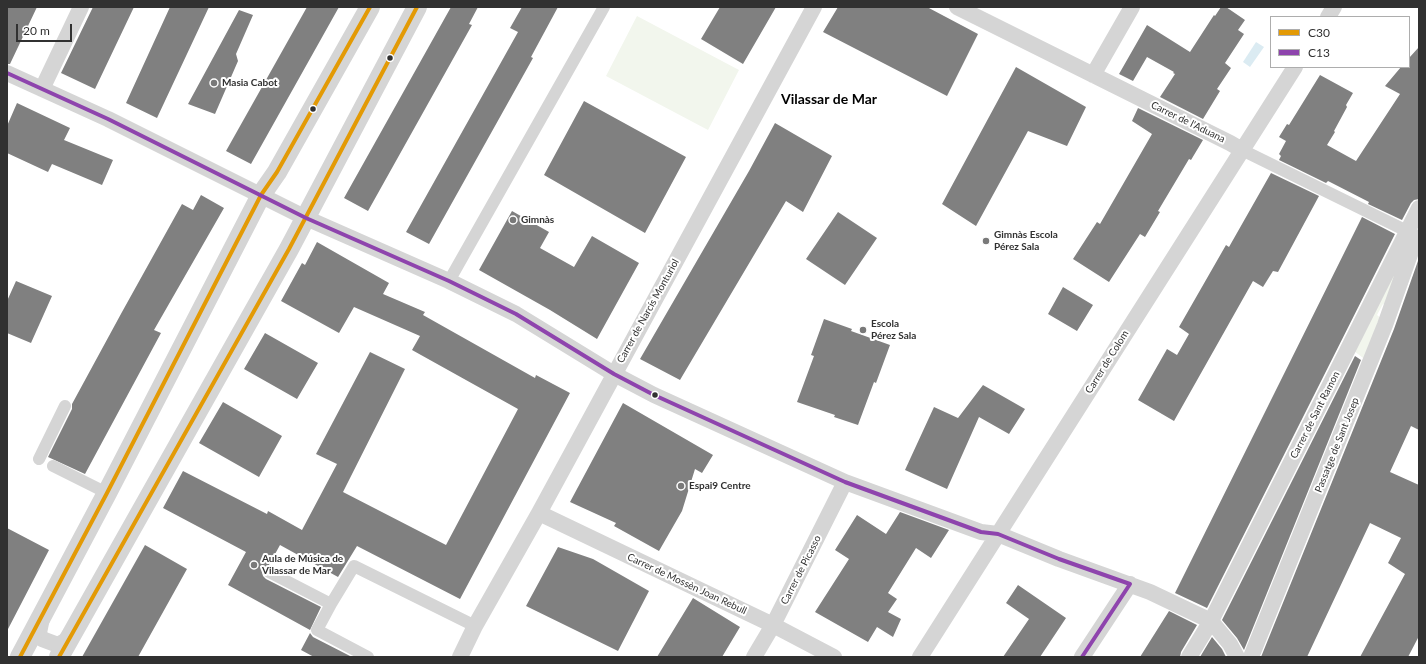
<!DOCTYPE html>
<meta charset="utf-8">
<style>
body{margin:0}
#map{position:relative;width:1426px;height:664px;overflow:hidden;background:#fff;font-family:Lato,sans-serif}
canvas{display:block}
.frame{position:absolute;inset:0;border:8px solid #313131;pointer-events:none}
.legend{position:absolute;left:1270px;top:16px;width:140px;height:52px;box-sizing:border-box;background:#fff;border:1px solid #adadad;margin:0;padding:5px 7px;list-style:none;font-size:12px;color:#313131}
.legend li{display:flex;align-items:center;gap:8px;height:20px}
.legend b{width:20px;border:1px solid #adadad}
.scale{position:absolute;left:16px;top:24px;width:56px;height:18px;box-sizing:border-box;border:2px solid #313131;border-top:0;padding-left:5px;font-size:12px;line-height:14px;white-space:nowrap;color:#313131;-webkit-text-stroke:3px #fff;paint-order:stroke}
</style>
<div id="map">
<canvas width="1426" height="664"></canvas>
<div class="frame"></div>
<ul class="legend">
<li><b style="height:5px;background:#e39a05"></b>C30</li>
<li><b style="height:5px;background:#8e44ad"></b>C13</li>
</ul>
<div class="scale">20 m</div>
</div>
<script>
const ctx = document.querySelector('canvas').getContext('2d');
ctx.lineJoin = 'round';
function paint(path, color) { ctx.fillStyle = color; ctx.fill(path, 'evenodd'); }
const poly = rows => new Path2D(rows.map(r => 'M' + r).join(''));
function stroke(path, color, width, dash) { ctx.strokeStyle = color; ctx.lineWidth = width; ctx.lineCap = dash ? 'butt' : 'round'; ctx.setLineDash(dash || []); ctx.stroke(path); }
function label(font, color, halo, rows, align = 'center') {
  ctx.font = font + ' Lato,sans-serif'; ctx.lineWidth = 4; ctx.setLineDash([]); ctx.textBaseline = 'middle'; ctx.strokeStyle = halo; ctx.fillStyle = color; for (const [text, x, y, turn = 0] of rows) {
    ctx.save(); ctx.translate(x, y); ctx.rotate((+turn || 0) * Math.PI / 180); ctx.textAlign = isNaN(turn) ? turn : align; if (halo) ctx.strokeText(text, 0, 0); ctx.fillText(text, 0, 0); ctx.restore();
  }
}
paint(poly([
 [637,16,739,70,708,130,606,76],
 [1405,246,1388,307,1383,304,1377,315,1383,320,1367,361,1354,351]
]), '#f2f6ed');
paint(poly([
 [1256,42,1264,47,1250,67,1243,62]
]), '#dbebf2');
paint(poly([
 [7,7,37,7,10,64,7,64],
 [93,7,134,7,95,89,61,73],
 [170,7,209,7,157,118,126,103],
 [307,7,339,7,251,164,226,151],
 [451,7,478,7,469,24,472,25,368,211,344,198],
 [522,7,558,7,531,57,533,58,429,244,406,232,518,32,510,28],
 [720,7,776,7,743,64,701,39],
 [838,7,927,7,978,34,947,96,823,32],
 [1221,7,1226,7,1245,20,1238,30,1244,34,1225,63,1231,68,1217,89,1220,91,1203,119,1160,97,1175,74,1173,73,1174,72,1147,57,1133,81,1119,74,1147,25,1190,52,1214,15,1215,16],
 [239,10,253,15,236,54,238,61,215,114,188,104],
 [1419,47,1419,199,1414,200,1411,203,1402,220,1368,204,1369,202,1328,181,1326,183,1279,160,1281,156,1279,154,1286,141,1279,137,1287,124,1289,125,1320,75,1353,93,1346,105,1347,107,1334,131,1335,132,1327,145,1356,161,1400,94,1385,86,1401,67,1409,67,1409,58],
 [1016,67,1086,107,1067,146,1028,131,976,226,942,204],
 [584,101,686,157,645,233,544,175],
 [17,103,70,128,64,140,113,160,102,185,52,164,48,172,7,153,7,126],
 [1138,108,1203,140,1191,160,1189,159,1158,211,1160,212,1145,237,1140,234,1109,282,1073,259,1097,222,1100,224,1152,134,1132,121],
 [775,123,832,156,803,212,786,201,680,380,640,359,749,171],
 [1271,173,1319,196,1278,272,1273,271,1263,287,1253,281,1174,421,1138,400,1167,349,1177,355,1189,334,1179,327,1226,245,1229,247],
 [201,195,224,208,154,330,161,333,85,474,48,457,72,409,72,404,122,312,182,204,193,210],
 [512,211,549,232,540,248,574,267,592,236,639,263,597,339,550,310,479,270],
 [838,212,877,238,845,285,806,259],
 [1362,217,1395,234,1207,608,1175,593],
 [317,242,389,283,383,294,425,312,423,315,535,378,536,375,570,393,460,599,357,546,338,577,280,545,269,565,263,568,262,572,263,576,266,579,321,607,310,630,228,585,246,552,163,508,183,471,267,514,268,511,302,530,337,464,316,454,370,352,405,369,343,492,446,545,518,409,412,350,420,336,354,307,339,333,281,301,302,263,305,265],
 [1419,258,1419,430,1411,426,1390,472,1419,485,1419,636,1408,657,1360,657,1405,574,1388,563,1401,538,1370,523,1307,657,1261,657,1394,329],
 [16,281,52,296,31,343,7,333,7,301],
 [1063,287,1093,305,1077,331,1048,314],
 [824,319,852,329,851,331,890,345,876,383,874,382,858,425,834,417,835,415,797,402,814,356,811,355],
 [265,333,318,363,297,399,244,369],
 [1355,356,1361,360,1244,650,1237,638,1222,620],
 [983,385,1025,409,1009,434,979,417,947,489,905,470,934,407,958,418],
 [223,402,282,436,259,477,199,443],
 [623,403,713,455,702,473,695,469,682,511,659,551,614,526,616,523,570,502],
 [900,512,949,530,931,558,916,548,888,593,897,599,888,612,901,619,893,637,877,627,868,642,815,612,849,559,835,550,857,515,886,534],
 [7,528,49,550,7,631],
 [145,545,187,569,138,657,82,657],
 [558,547,593,559,649,591,618,651,526,606],
 [1018,585,1066,618,1040,657,1003,657,1029,619,1006,603],
 [693,598,740,627,722,657,657,657],
 [1169,611,1197,625,1181,652,1180,657,1140,657],
 [310,633,313,637,352,657,314,657,301,650],
 [1212,637,1222,649,1226,657,1200,657]
]), '#808080');
stroke(poly([
 [1242,150,1419,237],
 [449,281,604,7],
 [39,459,65,406],
 [53,466,107,493],
 [269,572,331,604,354,566,475,626],
 [331,604,317,630,368,657]
]), '#d5d5d5', 12);
stroke(poly([
 [957,7,1230,143,1242,150],
 [1328,17,1334,7],
 [7,73,108,119,306,218,449,281,516,314,614,374,654,395,845,482,981,532,998,534,1059,559,1150,592,1211,621,1230,644,1237,657],
 [1093,75,1132,7],
 [42,89,81,7],
 [539,513,773,625,834,657],
 [42,618,39,633,42,639,58,645,65,641,72,634],
 [460,657,475,626,539,513,814,7],
 [754,657,773,625,845,482],
 [920,657,1295,67],
 [1082,657,1130,584],
 [1189,657,1211,621,1419,208],
 [1251,657,1385,325,1413,246,1408,231]
]), '#d5d5d5', 16);
stroke(poly([
 [20,657,107,493,261,195,277,172,370,7],
 [59,657,289,249,417,7]
]), '#d5d5d5', 20);
stroke(poly([
 [20,657,107,493,261,195,277,172,370,7],
 [59,657,289,249,417,7]
]), '#e39a05', 4);
stroke(poly([
 [7,73,108,119,306,218,449,281,516,314,614,374,654,395,845,482,981,532,998,534,1059,559,1130,584,1082,657]
]), '#8e44ad', 4);
for (const [x, y, r, color] of [
 [390,58,3.5,"#313131"],
 [214,83,4,"#797979"],
 [313,109,3.5,"#313131"],
 [513,220,4,"#797979"],
 [986,241,4,"#797979"],
 [863,330,4,"#797979"],
 [655,395,3.5,"#313131"],
 [681,486,4,"#797979"],
 [254,565,4,"#797979"]
]) { const dot = new Path2D(); dot.arc(x, y, r, 0, 2 * Math.PI); ctx.fillStyle = color; ctx.fill(dot); stroke(dot, '#fff', 1.5); }
label('bold 10px', '#313131', '#fff', [
 ["Masia Cabot",222,83],
 ["Gimnàs",521,220],
 ["Gimnàs Escola",994,235],
 ["Pérez Sala",994,247],
 ["Escola",871,324],
 ["Pérez Sala",871,336],
 ["Espai9 Centre",689,486],
 ["Aula de Música de",262,559],
 ["Vilassar de Mar",262,571]
], 'left');
label('10px', '#313131', '#fff', [
 ["Carrer de l'Aduana",1188,122,26],
 ["Carrer de Narcís Monturiol",648,311,-61],
 ["Carrer de Colom",1107,362,-58],
 ["Carrer de Sant Ramon",1315,415,-63],
 ["Passatge de Sant Josep",1337,445,-68],
 ["Carrer de Picasso",801,570,-63],
 ["Carrer de Mossèn Joan Rebull",687,584,25]
]);
label('bold 14px', '#000', '#fff', [
 ["Vilassar de Mar",829,99]
]);
</script>
